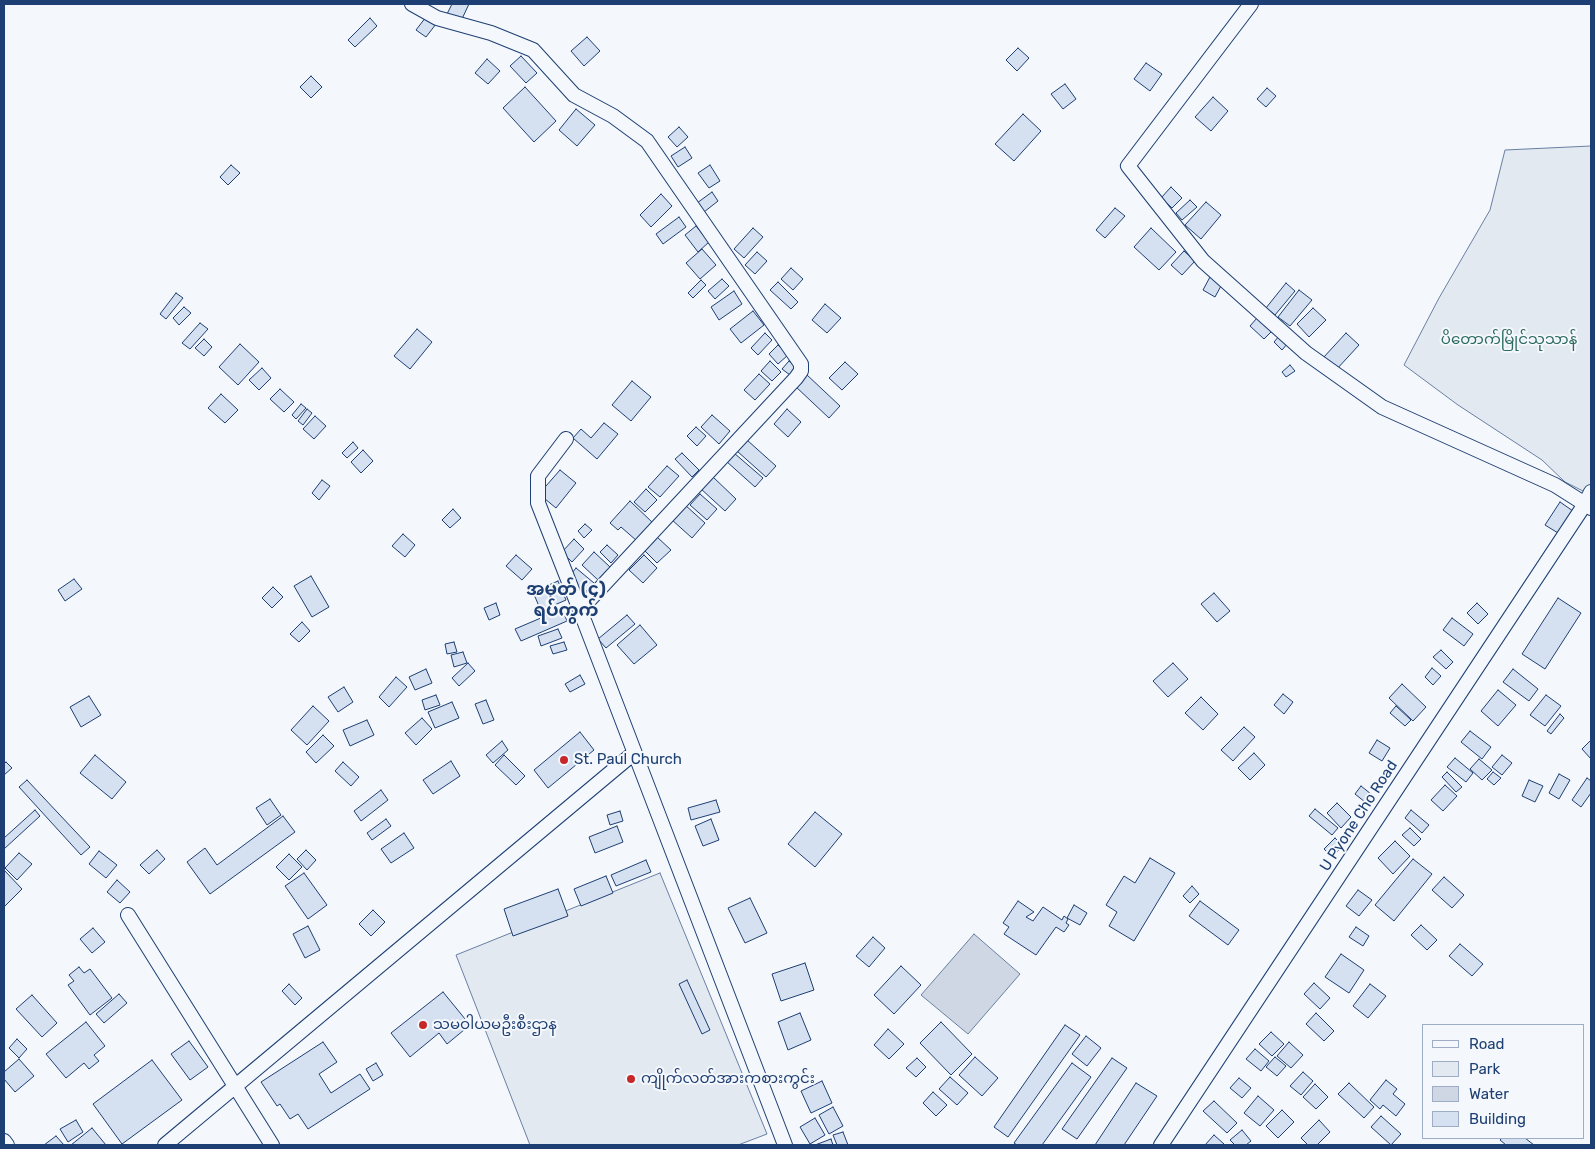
<!DOCTYPE html>
<meta charset="utf-8">
<style>
body{margin:0}
#map{position:relative;width:1595px;height:1149px;overflow:hidden;background:#f4f7fb;font-family:Rubik,sans-serif}
canvas{display:block}
.frame{position:absolute;inset:0;border:5px solid #1d3f73;pointer-events:none}
.legend{position:absolute;left:1422px;top:1024px;width:162px;height:115px;box-sizing:border-box;background:#f4f7fb;border:1px solid #9eadc5;margin:0;padding:6px 9px;list-style:none;font-size:15px;color:#1d3f73}
.legend li{display:flex;align-items:center;gap:10px;height:25px}
.legend b{width:25px;border:1px solid #9eadc5}
</style>
<div id="map">
<canvas width="1595" height="1149"></canvas>
<div class="frame"></div>
<ul class="legend">
<li><b style="height:6px;background:#f4f7fb"></b>Road</li>
<li><b style="height:14px;background:#e3e9f0"></b>Park</li>
<li><b style="height:14px;background:#cfd7e4"></b>Water</li>
<li><b style="height:14px;background:#d5e0f0"></b>Building</li>
</ul>
</div>
<script>
const ctx = document.querySelector('canvas').getContext('2d');
ctx.lineJoin = 'round';
function paint(path, color) { ctx.fillStyle = color; ctx.fill(path, 'evenodd'); }
const poly = rows => new Path2D(rows.map(r => 'M' + r).join(''));
function stroke(path, color, width, dash) { ctx.strokeStyle = color; ctx.lineWidth = width; ctx.lineCap = dash ? 'butt' : 'round'; ctx.setLineDash(dash || []); ctx.stroke(path); }
function label(font, color, halo, rows, align = 'center') {
  ctx.font = font + ' Rubik,"Noto Sans Myanmar",sans-serif'; ctx.lineWidth = 4; ctx.setLineDash([]); ctx.textBaseline = 'middle'; ctx.strokeStyle = halo; ctx.fillStyle = color; for (const [text, x, y, turn = 0] of rows) {
    ctx.save(); ctx.translate(x, y); ctx.rotate((+turn || 0) * Math.PI / 180); ctx.textAlign = isNaN(turn) ? turn : align; if (halo) ctx.strokeText(text, 0, 0); ctx.fillText(text, 0, 0); ctx.restore();
  }
}
const green = poly([
 [1591,146,1591,495,1565,482,1542,460,1458,405,1404,365,1439,298,1490,210,1505,150,1591,146],
 [660,873,767,1134,738,1145,530,1145,456,955,660,873]
]);
paint(green, '#e3e9f0');
stroke(green, '#687fa3', 1);
const water = poly([
 [974,934,1020,974,968,1034,921,995,974,934]
]);
paint(water, '#cfd7e4');
stroke(water, '#687fa3', 1);
const building = poly([
 [452,4,469,4,461,21,447,14,452,4],
 [426,17,436,24,426,37,416,30,426,17],
 [370,18,377,26,355,47,348,40,370,18],
 [587,37,600,51,584,66,571,51,587,37],
 [1018,48,1029,58,1017,71,1006,60,1018,48],
 [521,56,537,73,526,83,510,66,521,56],
 [487,59,500,71,488,84,475,73,487,59],
 [1146,63,1162,74,1150,91,1134,79,1146,63],
 [311,76,322,87,311,98,300,87,311,76],
 [1065,84,1076,99,1063,109,1051,94,1065,84],
 [525,87,556,121,534,142,503,108,525,87],
 [1267,88,1276,96,1266,107,1257,99,1267,88],
 [1213,97,1228,111,1211,131,1195,117,1213,97],
 [576,109,595,125,577,146,559,130,576,109],
 [1023,114,1041,131,1014,161,995,144,1023,114],
 [679,127,688,137,677,147,668,137,679,127],
 [685,147,692,158,678,167,671,156,685,147],
 [231,165,240,173,228,185,220,177,231,165],
 [710,165,720,181,709,188,698,173,710,165],
 [1171,187,1182,198,1172,208,1161,198,1171,187],
 [712,192,718,201,704,212,697,203,712,192],
 [661,194,672,206,651,227,640,215,661,194],
 [1190,200,1197,207,1182,220,1176,213,1190,200],
 [1206,202,1221,215,1201,239,1185,225,1206,202],
 [1115,208,1125,216,1105,238,1096,230,1115,208],
 [679,217,686,227,663,244,656,234,679,217],
 [696,226,709,242,698,252,685,235,696,226],
 [753,228,763,237,744,258,734,249,753,228],
 [1151,228,1176,252,1159,270,1134,247,1151,228],
 [702,249,716,265,700,279,686,263,702,249],
 [1184,251,1195,261,1182,275,1171,265,1184,251],
 [757,252,767,261,755,274,745,265,757,252],
 [791,268,803,279,793,290,781,279,791,268],
 [1210,277,1222,284,1215,297,1203,290,1210,277],
 [722,279,729,286,715,299,708,291,722,279],
 [701,280,706,285,693,298,688,293,701,280],
 [778,282,798,302,791,309,770,290,778,282],
 [1286,283,1295,291,1275,315,1266,308,1286,283],
 [1299,290,1312,300,1290,326,1278,317,1299,290],
 [734,291,742,304,719,320,711,307,734,291],
 [176,293,183,298,166,319,160,314,176,293],
 [825,304,841,318,827,333,812,320,825,304],
 [184,307,191,313,179,325,173,318,184,307],
 [1313,308,1326,320,1309,337,1297,324,1313,308],
 [753,311,764,325,741,343,730,329,753,311],
 [1257,318,1272,331,1264,339,1250,326,1257,318],
 [200,323,208,329,190,349,182,343,200,323],
 [417,329,432,342,410,369,394,356,417,329],
 [765,333,772,340,758,355,751,348,765,333],
 [1346,333,1359,345,1336,370,1323,358,1346,333],
 [1280,335,1288,343,1282,350,1274,342,1280,335],
 [204,339,212,347,204,356,195,348,204,339],
 [240,344,259,362,238,385,219,367,240,344],
 [778,345,788,355,778,364,769,354,778,345],
 [770,361,781,372,772,381,761,371,770,361],
 [789,361,797,367,790,375,782,369,789,361],
 [845,362,858,374,842,390,829,378,845,362],
 [1290,365,1295,371,1286,377,1282,372,1290,365],
 [262,368,271,378,259,390,249,380,262,368],
 [759,374,770,384,755,400,744,390,759,374],
 [806,374,840,406,829,418,795,386,806,374],
 [632,381,651,397,631,421,612,405,632,381],
 [280,389,294,402,284,412,270,399,280,389],
 [221,394,238,410,225,423,208,408,221,394],
 [301,404,306,408,296,419,292,415,301,404],
 [307,409,312,413,303,425,298,421,307,409],
 [787,409,801,422,788,437,774,424,787,409],
 [712,415,730,431,719,444,701,427,712,415],
 [315,416,326,426,314,439,303,429,315,416],
 [604,423,618,434,597,459,573,438,581,429,591,438,604,423],
 [696,427,706,436,697,446,687,436,696,427],
 [747,440,776,466,766,477,737,451,747,440],
 [353,442,358,448,347,458,342,453,353,442],
 [363,450,373,461,361,473,351,462,363,450],
 [682,453,699,470,692,477,675,459,682,453],
 [734,453,763,478,755,487,726,461,734,453],
 [667,466,679,476,660,497,648,487,667,466],
 [560,470,576,483,556,508,539,494,560,470],
 [712,476,736,499,725,511,700,488,712,476],
 [322,480,330,486,319,500,312,493,322,480],
 [646,489,657,500,645,512,634,502,646,489],
 [700,494,717,509,707,520,690,505,700,494],
 [630,501,653,523,637,541,621,527,618,530,610,523,630,501],
 [1560,502,1573,511,1558,533,1545,525,1560,502],
 [684,504,705,523,692,538,671,519,684,504],
 [453,509,461,518,450,528,442,520,453,509],
 [585,524,592,530,584,538,578,531,585,524],
 [403,534,415,545,405,557,392,546,403,534],
 [657,537,671,550,657,563,644,550,657,537],
 [574,539,584,549,572,562,562,552,574,539],
 [607,545,618,555,611,563,600,552,607,545],
 [594,552,610,567,598,580,582,565,594,552],
 [516,555,532,569,522,580,506,566,516,555],
 [644,555,657,568,643,583,629,570,644,555],
 [576,568,594,583,585,592,568,578,576,568],
 [311,576,329,607,312,617,294,586,311,576],
 [74,579,82,589,65,601,58,590,74,579],
 [558,581,566,600,541,611,533,592,558,581],
 [273,587,283,597,272,608,262,598,273,587],
 [1214,593,1230,611,1217,622,1201,604,1214,593],
 [1558,598,1581,613,1545,669,1522,654,1558,598],
 [496,603,500,615,489,620,484,608,496,603],
 [1477,603,1488,614,1478,624,1467,613,1477,603],
 [562,609,567,621,521,641,515,629,562,609],
 [627,615,635,624,606,648,598,639,627,615],
 [1452,618,1473,634,1464,646,1443,630,1452,618],
 [302,622,310,631,299,642,290,634,302,622],
 [640,625,657,645,634,664,617,645,640,625],
 [558,629,562,638,541,646,538,636,558,629],
 [454,642,457,652,447,654,445,644,454,642],
 [564,642,567,650,553,654,550,646,564,642],
 [1441,650,1453,662,1446,669,1433,657,1441,650],
 [463,652,467,663,454,667,451,655,463,652],
 [468,663,475,671,459,686,452,678,468,663],
 [1173,663,1188,679,1168,697,1153,681,1173,663],
 [1432,668,1441,676,1433,685,1425,677,1432,668],
 [426,669,432,683,415,690,409,677,426,669],
 [1513,669,1538,689,1529,701,1503,682,1513,669],
 [580,675,585,684,570,692,565,684,580,675],
 [396,677,407,687,389,707,379,697,396,677],
 [1402,684,1426,707,1413,721,1389,698,1402,684],
 [344,687,353,702,338,712,328,697,344,687],
 [1498,690,1516,705,1498,726,1481,711,1498,690],
 [1283,694,1293,702,1284,714,1274,705,1283,694],
 [436,695,440,705,425,710,422,700,436,695],
 [1546,695,1561,706,1545,726,1530,715,1546,695],
 [89,696,101,715,81,727,70,707,89,696],
 [1201,697,1218,714,1203,730,1185,713,1201,697],
 [486,700,494,720,483,724,475,704,486,700],
 [452,702,459,718,435,728,428,712,452,702],
 [313,706,329,721,307,745,291,730,313,706],
 [1396,706,1411,720,1405,726,1390,713,1396,706],
 [1560,714,1564,718,1551,734,1547,731,1560,714],
 [422,718,432,729,416,745,405,733,422,718],
 [367,720,374,735,350,746,343,730,367,720],
 [1244,727,1255,737,1233,761,1221,750,1244,727],
 [1470,731,1491,747,1482,759,1461,742,1470,731],
 [580,732,594,750,548,788,534,770,580,732],
 [323,735,334,746,316,763,306,752,323,735],
 [1377,740,1390,748,1382,761,1369,753,1377,740],
 [1591,740,1591,759,1582,749,1591,740],
 [502,741,508,750,493,763,486,755,502,741],
 [1254,753,1265,765,1250,780,1238,768,1254,753],
 [95,755,126,782,112,799,80,773,95,755],
 [504,755,525,776,516,785,495,765,504,755],
 [1502,755,1512,763,1502,775,1492,767,1502,755],
 [1455,758,1473,773,1466,782,1447,767,1455,758],
 [1479,759,1492,770,1482,780,1470,769,1479,759],
 [451,761,460,776,433,794,423,780,451,761],
 [6,762,12,768,4,775,4,764,6,762],
 [343,762,359,777,351,786,335,771,343,762],
 [1447,772,1462,787,1456,792,1442,777,1447,772],
 [1493,772,1501,778,1494,785,1487,779,1493,772],
 [1559,774,1570,780,1559,799,1549,793,1559,774],
 [1587,778,1591,781,1591,793,1581,807,1572,800,1587,778],
 [27,780,90,847,81,855,19,787,27,780],
 [1529,780,1543,786,1535,802,1522,796,1529,780],
 [1445,785,1457,796,1443,811,1431,800,1445,785],
 [1361,786,1376,798,1370,806,1355,794,1361,786],
 [381,790,388,800,361,821,354,811,381,790],
 [270,799,281,815,267,825,256,808,270,799],
 [716,800,720,812,691,820,688,808,716,800],
 [1337,803,1351,817,1341,828,1327,813,1337,803],
 [1315,809,1338,828,1332,835,1309,816,1315,809],
 [35,810,40,816,4,849,4,838,35,810],
 [1411,810,1429,825,1422,833,1405,818,1411,810],
 [620,811,623,821,610,825,607,815,620,811],
 [815,812,842,834,815,867,788,844,815,812],
 [283,816,295,832,210,894,187,862,205,848,217,865,283,816],
 [386,819,391,826,372,840,367,833,386,819],
 [711,819,719,840,703,846,695,826,711,819],
 [617,826,623,842,595,853,589,837,617,826],
 [1410,828,1421,839,1414,846,1402,835,1410,828],
 [404,833,414,848,391,863,381,849,404,833],
 [1335,838,1343,846,1332,857,1324,849,1335,838],
 [1395,841,1410,856,1393,874,1378,858,1395,841],
 [157,850,165,859,149,874,140,865,157,850],
 [306,850,316,860,307,870,297,859,306,850],
 [99,851,117,865,106,878,89,864,99,851],
 [19,853,32,864,17,880,5,868,19,853],
 [289,854,302,867,289,880,276,867,289,854],
 [1150,858,1175,873,1134,941,1109,926,1117,912,1106,905,1124,876,1135,883,1150,858],
 [1413,859,1432,874,1394,921,1375,905,1413,859],
 [646,860,651,872,616,886,611,875,646,860],
 [4,870,22,889,4,907,4,870],
 [304,873,327,905,308,919,285,886,304,873],
 [606,876,613,893,581,906,574,889,606,876],
 [1444,877,1464,895,1452,908,1432,890,1444,877],
 [117,880,130,892,120,903,107,892,117,880],
 [1192,886,1199,894,1190,903,1183,896,1192,886],
 [558,889,568,916,513,936,504,909,558,889],
 [1358,890,1372,900,1359,916,1346,906,1358,890],
 [750,898,767,933,745,943,728,908,750,898],
 [1018,901,1034,912,1026,917,1033,921,1043,907,1062,920,1064,916,1068,919,1066,923,1069,925,1064,932,1056,927,1036,955,1004,934,1009,927,1003,923,1018,901],
 [1200,901,1239,930,1228,945,1189,916,1200,901],
 [1074,905,1087,913,1080,925,1067,918,1074,905],
 [373,910,385,922,371,936,359,924,373,910],
 [1421,925,1437,940,1427,950,1411,935,1421,925],
 [308,926,320,950,305,958,293,934,308,926],
 [1356,927,1369,936,1363,946,1349,937,1356,927],
 [93,928,105,942,92,953,80,939,93,928],
 [873,937,885,948,869,967,856,956,873,937],
 [1460,944,1483,964,1472,976,1449,956,1460,944],
 [1341,954,1364,970,1349,993,1325,977,1341,954],
 [805,963,814,990,781,1001,772,974,805,963],
 [901,966,921,985,894,1014,874,995,901,966],
 [79,967,84,973,90,969,112,998,90,1015,68,985,74,981,69,975,79,967],
 [687,980,710,1030,702,1034,679,984,687,980],
 [1314,983,1330,998,1320,1009,1304,994,1314,983],
 [289,984,302,998,295,1005,282,991,289,984],
 [1370,984,1386,996,1368,1018,1353,1006,1370,984],
 [443,992,470,1025,447,1044,439,1033,410,1057,391,1033,443,992],
 [119,994,127,1003,104,1023,96,1014,119,994],
 [32,995,57,1023,42,1037,16,1009,32,995],
 [800,1013,811,1040,788,1050,778,1022,800,1013],
 [1316,1013,1334,1031,1324,1041,1306,1024,1316,1013],
 [86,1022,105,1046,94,1055,99,1061,89,1069,84,1063,66,1078,46,1054,86,1022],
 [941,1022,972,1054,951,1075,920,1043,941,1022],
 [1065,1025,1080,1035,1008,1137,994,1127,1065,1025],
 [888,1029,904,1044,889,1059,874,1045,888,1029],
 [1271,1032,1284,1044,1272,1056,1259,1044,1271,1032],
 [1086,1036,1101,1048,1087,1066,1072,1054,1086,1036],
 [17,1039,27,1049,19,1058,9,1048,17,1039],
 [189,1041,208,1067,190,1080,171,1054,189,1041],
 [323,1042,337,1062,319,1074,331,1093,360,1074,370,1089,308,1129,298,1114,290,1119,280,1104,277,1106,261,1082,323,1042],
 [1289,1042,1303,1055,1291,1068,1277,1056,1289,1042],
 [1255,1049,1269,1061,1261,1071,1246,1059,1255,1049],
 [975,1057,998,1078,982,1096,959,1075,975,1057],
 [1275,1057,1286,1066,1277,1076,1266,1067,1275,1057],
 [917,1058,926,1067,916,1077,906,1068,917,1058],
 [1112,1058,1127,1068,1077,1139,1062,1129,1112,1058],
 [19,1059,34,1076,15,1092,4,1079,4,1072,19,1059],
 [152,1060,182,1100,122,1144,93,1104,152,1060],
 [376,1063,383,1075,373,1081,366,1069,376,1063],
 [1072,1063,1091,1077,1042,1145,1017,1145,1014,1143,1072,1063],
 [1303,1072,1313,1081,1301,1095,1290,1086,1303,1072],
 [950,1077,968,1093,957,1105,939,1089,950,1077],
 [1239,1078,1251,1088,1242,1098,1230,1088,1239,1078],
 [1386,1080,1397,1089,1393,1094,1405,1104,1396,1116,1383,1105,1380,1109,1370,1100,1386,1080],
 [822,1081,832,1103,811,1113,801,1091,822,1081],
 [1136,1083,1157,1096,1124,1145,1095,1145,1136,1083],
 [1349,1083,1374,1107,1364,1118,1338,1094,1349,1083],
 [1315,1084,1328,1097,1316,1109,1303,1097,1315,1084],
 [933,1092,947,1105,936,1116,923,1103,933,1092],
 [1258,1096,1274,1110,1260,1126,1244,1113,1258,1096],
 [1214,1101,1237,1123,1227,1133,1203,1111,1214,1101],
 [833,1107,843,1126,829,1134,819,1115,833,1107],
 [1282,1110,1294,1122,1278,1138,1266,1126,1282,1110],
 [1381,1116,1401,1134,1391,1145,1371,1127,1381,1116],
 [815,1118,825,1135,810,1144,800,1127,815,1118],
 [76,1120,83,1132,68,1142,60,1129,76,1120],
 [1319,1120,1330,1132,1317,1145,1308,1145,1301,1138,1319,1120],
 [92,1128,106,1145,71,1145,92,1128],
 [1242,1130,1251,1141,1246,1145,1235,1145,1230,1140,1242,1130],
 [843,1132,848,1145,837,1145,833,1135,843,1132],
 [1214,1135,1224,1144,1222,1145,1205,1145,1214,1135],
 [56,1136,64,1145,44,1145,56,1136],
 [1502,1138,1525,1138,1534,1145,1506,1145,1500,1140,1502,1138],
 [831,1139,833,1145,815,1145,831,1139]
]);
paint(building, '#d5e0f0');
stroke(building, '#1d3f73', 1);
const street = poly([
 [412,4,437,18,491,33,533,50,574,95,613,116,647,141,801,364,801,371,796,378,580,610,785,1145],
 [1251,4,1128,166,1203,261,1306,353,1382,407,1555,485,1585,504,1591,492],
 [566,439,538,476,538,503,580,610],
 [128,915,272,1145],
 [4,1141,7,1145],
 [165,1145,634,753],
 [1161,1145,1585,504,1591,508]
]);
stroke(street, '#1d3f73', 16);
stroke(street, '#f4f7fb', 14);
for (const [x, y, r, color] of [
 [564,760,5,"#c62828"],
 [423,1025,5,"#c62828"],
 [631,1079,5,"#c62828"]
]) { const dot = new Path2D(); dot.arc(x, y, r, 0, 2 * Math.PI); ctx.fillStyle = color; ctx.fill(dot); stroke(dot, '#f4f7fb', 2); }
label('15px', '#2c6c60', '#f4f7fb', [
 ["ပိတောက်မြိုင်သုသာန်",1509,340]
]);
label('15px', '#1d3f73', '#f4f7fb', [
 ["St. Paul Church",574,760],
 ["သမဝါယမဦးစီးဌာန",433,1025],
 ["ကျိုက်လတ်အားကစားကွင်း",641,1079]
], 'left');
label('15px', '#1d3f73', '#f4f7fb', [
 ["U Pyone Cho Road",1359,816,-57]
]);
label('bold 18px', '#1d3f73', '#f4f7fb', [
 ["အမှတ် (၄)",566,590],
 ["ရပ်ကွက်",566,611]
]);
</script>
